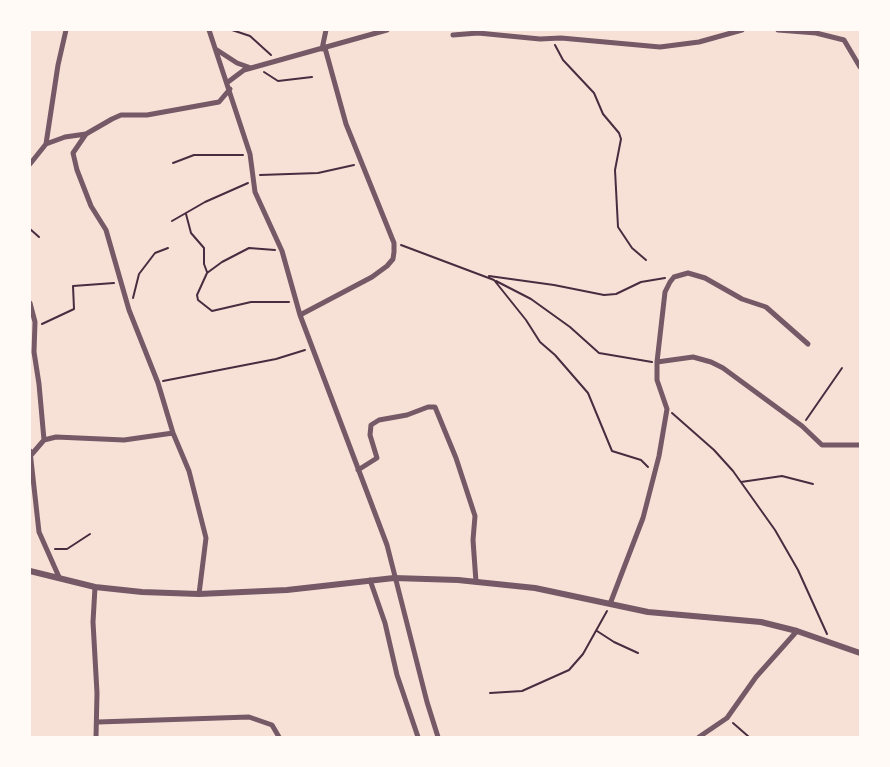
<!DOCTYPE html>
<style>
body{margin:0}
#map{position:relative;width:890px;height:767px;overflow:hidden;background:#f7e1d7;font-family:Raleway,sans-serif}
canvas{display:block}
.frame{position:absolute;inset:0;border:31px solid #fffaf5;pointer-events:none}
</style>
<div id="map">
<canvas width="890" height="767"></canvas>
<div class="frame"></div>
</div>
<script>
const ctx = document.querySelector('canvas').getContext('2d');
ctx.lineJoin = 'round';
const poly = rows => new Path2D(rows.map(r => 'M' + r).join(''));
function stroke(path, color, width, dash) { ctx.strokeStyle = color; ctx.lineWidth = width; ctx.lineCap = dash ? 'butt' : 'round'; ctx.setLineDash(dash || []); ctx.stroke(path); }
stroke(poly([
 [232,30,250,36,271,55],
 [555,45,563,60,594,93,603,114,619,133,621,139,615,170,618,227,632,248,646,260],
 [264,72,278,81,312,77],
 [173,163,194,155,243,155],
 [260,175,318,173,354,165],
 [186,214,191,233,204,248,204,264,207,272],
 [172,221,205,202,248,183],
 [30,229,39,237],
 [401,245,494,280,526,320,540,342,555,355,588,393,612,451,641,460,648,467],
 [275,250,249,248,222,262,207,273,197,295,198,300,212,311,251,302,289,302],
 [489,276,554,285,604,295,616,294,641,282,665,278],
 [496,281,531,299,570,327,599,353,652,362],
 [133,298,139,274,155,253,168,248],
 [42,324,74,309,73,286,114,283],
 [163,381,276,359,305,350],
 [672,413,714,450,733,471,775,530,798,570,827,634],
 [806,420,842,368],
 [741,482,782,476,813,484],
 [55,549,67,549,90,534],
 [597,631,614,642,638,653],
 [490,693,522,691,569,670,583,654,607,611],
 [733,723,749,737]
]), '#4a2c40', 2);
stroke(poly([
 [209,30,250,154,255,192,282,251,300,315,387,545,427,702,438,737],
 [778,30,816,33,844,40,860,67],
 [453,35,478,33,540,39,561,38,660,47,699,42,742,30],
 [322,49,326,30],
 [217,50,237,63,251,68],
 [228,82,244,70,387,30],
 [86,134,73,153,77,170,91,206,106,230,129,310,158,383,173,433,189,471,206,538,199,594],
 [46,144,58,65,66,30],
 [30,164,46,144,65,137,86,134,112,119,121,115,147,115,219,102,230,89],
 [30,303,35,322,34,352,39,384,44,440],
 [300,315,372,277,387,266,393,259,394,252,394,243,346,124,325,48],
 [657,362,693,357,711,362,723,368,802,426,822,445,860,445],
 [30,451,39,532,59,577],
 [32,454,44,440,56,437,124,440,173,433],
 [358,470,377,458,370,435,371,425,379,420,407,415,428,407,435,407,456,458,475,516,473,540,476,582],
 [370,580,385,623,397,675,418,737],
 [95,587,93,622,97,693,96,737],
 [610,604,643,518,659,456,667,409,657,380,657,362,665,292,670,282,674,277,688,273,705,278,742,299,766,307,808,344],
 [98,722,249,717,272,725,279,737],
 [699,737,727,718,756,677,797,631]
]), '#755966', 5);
stroke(poly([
 [30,571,95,587,142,592,199,594,287,590,394,578,458,580,535,588,648,612,761,622,797,631,860,653]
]), '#755966', 6);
</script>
